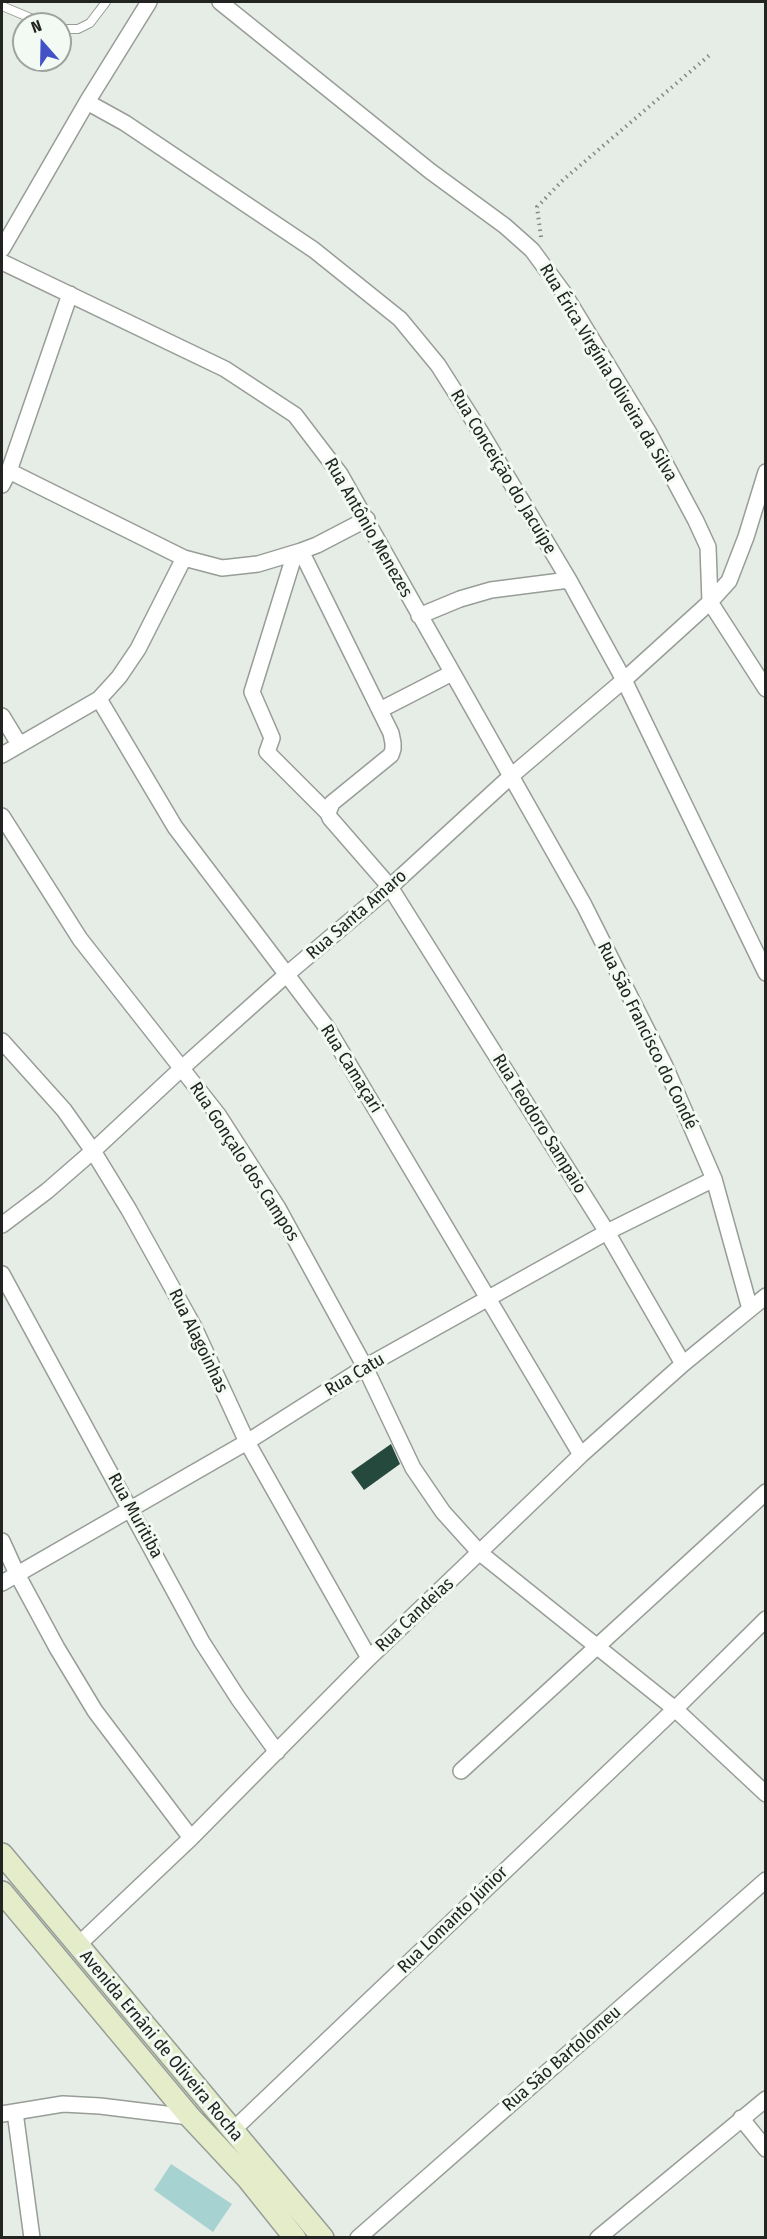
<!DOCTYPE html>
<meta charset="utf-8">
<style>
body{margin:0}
#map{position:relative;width:767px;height:2239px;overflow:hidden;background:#e6ede6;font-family:"Fira Sans Condensed",sans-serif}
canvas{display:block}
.frame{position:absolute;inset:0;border:3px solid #222422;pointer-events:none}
.north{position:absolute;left:12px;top:12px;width:60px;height:60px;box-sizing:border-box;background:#f3faf3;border:2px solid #9fa49f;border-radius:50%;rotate:340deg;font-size:16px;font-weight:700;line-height:24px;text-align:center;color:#222422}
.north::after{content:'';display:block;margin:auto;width:21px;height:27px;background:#4252c6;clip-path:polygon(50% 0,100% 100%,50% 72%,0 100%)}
</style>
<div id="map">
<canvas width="767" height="2239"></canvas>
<div class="frame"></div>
<div class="north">N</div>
</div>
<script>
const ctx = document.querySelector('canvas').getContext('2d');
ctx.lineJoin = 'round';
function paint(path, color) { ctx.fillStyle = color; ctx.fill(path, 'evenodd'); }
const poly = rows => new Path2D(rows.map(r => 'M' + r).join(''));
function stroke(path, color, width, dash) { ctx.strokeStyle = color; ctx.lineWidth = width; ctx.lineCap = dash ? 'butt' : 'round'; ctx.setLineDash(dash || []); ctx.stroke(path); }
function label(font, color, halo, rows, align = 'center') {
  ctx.font = font + ' "Fira Sans Condensed",sans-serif'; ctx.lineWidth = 6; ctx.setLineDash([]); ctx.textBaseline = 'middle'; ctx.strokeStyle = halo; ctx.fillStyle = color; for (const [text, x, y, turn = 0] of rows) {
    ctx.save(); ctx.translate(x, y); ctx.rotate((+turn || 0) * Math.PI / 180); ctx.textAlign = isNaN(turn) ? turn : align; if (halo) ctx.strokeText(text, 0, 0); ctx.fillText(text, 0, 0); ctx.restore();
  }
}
paint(poly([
 [171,2164,232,2204,213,2232,154,2190]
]), '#a6d2d2');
paint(poly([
 [391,1444,400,1464,364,1490,351,1472]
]), '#26493d');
const lane = poly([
 [2,6,45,24],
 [60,29,78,29,90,23,106,2]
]);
const street = poly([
 [220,2,430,171,505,226,532,250,563,292,649,433,696,521,708,547,710,602],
 [87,102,125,123,314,250,400,319,438,365,480,431,569,580,624,680,766,973],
 [2,249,87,102,149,2],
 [2,262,225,369,295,415,340,474,584,905,665,1066,714,1179,750,1309],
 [9,471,184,558,222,568,258,564,301,551,317,545,367,519],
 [2,485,9,471,70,294],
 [301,551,391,733,393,743,393,749,391,755,332,803,328,813],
 [295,553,252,692,272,738,267,752,328,813,330,818,390,887,607,1232,683,1364],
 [710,602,766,689],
 [419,616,460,599,491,590,569,580],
 [99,699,175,827,328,1029,581,1455],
 [380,710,452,673],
 [2,716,19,744],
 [2,755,99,699,119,677,138,649,184,558],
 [2,816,80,939,219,1116,278,1208,365,1367,413,1468,443,1512,480,1553,675,1709,766,1794],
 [2,1041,64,1110,93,1151,129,1210,194,1327,247,1442,369,1658],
 [2,1225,47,1191,93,1151,182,1068,286,975,390,887,510,777,624,680,710,602,729,581,746,537,766,472],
 [2,1274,202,1642,238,1698,277,1752],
 [2,1541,17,1574,57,1648,95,1711,191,1838],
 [2,1583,247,1442,365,1367,607,1232,714,1179],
 [461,1771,766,1492],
 [77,1946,191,1838,369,1658,581,1455,683,1364,766,1296],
 [15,2112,32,2238],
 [2,2114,63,2104,100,2106,190,2117],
 [741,2118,766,2149],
 [232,2131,675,1709,766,1619],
 [358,2238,766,1880],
 [598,2238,766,2099]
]);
const secondary = poly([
 [2,1854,323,2238],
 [2,1892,190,2117,247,2178,295,2238]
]);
stroke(lane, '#979d97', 10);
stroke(street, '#979d97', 18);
stroke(secondary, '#979d97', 24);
stroke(poly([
 [541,237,537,207,563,180,712,53]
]), '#848984', 4, [1.5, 4.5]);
stroke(lane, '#fff', 8);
stroke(street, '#fff', 15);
stroke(secondary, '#e5ecca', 21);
label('18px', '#222422', '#f3faf3', [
 ["Rua Érica Virgínia Oliveira da Silva",608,373,59],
 ["Rua Conceição do Jacuípe",503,472,59],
 ["Rua Antônio Menezes",368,528,60],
 ["Rua Santa Amaro",357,915,-41],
 ["Rua São Francisco do Condé",647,1036,64],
 ["Rua Camaçari",351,1069,58],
 ["Rua Teodoro Sampaio",539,1124,58],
 ["Rua Gonçalo dos Campos",244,1162,57],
 ["Rua Alagoinhas",198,1341,64],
 ["Rua Catu",355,1375,-31],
 ["Rua Muritiba",135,1516,61],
 ["Rua Candeias",415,1615,-43],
 ["Rua Lomanto Júnior",453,1920,-44],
 ["Avenida Ernâni de Oliveira Rocha",161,2046,50],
 ["Rua São Bartolomeu",562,2059,-41]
]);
</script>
